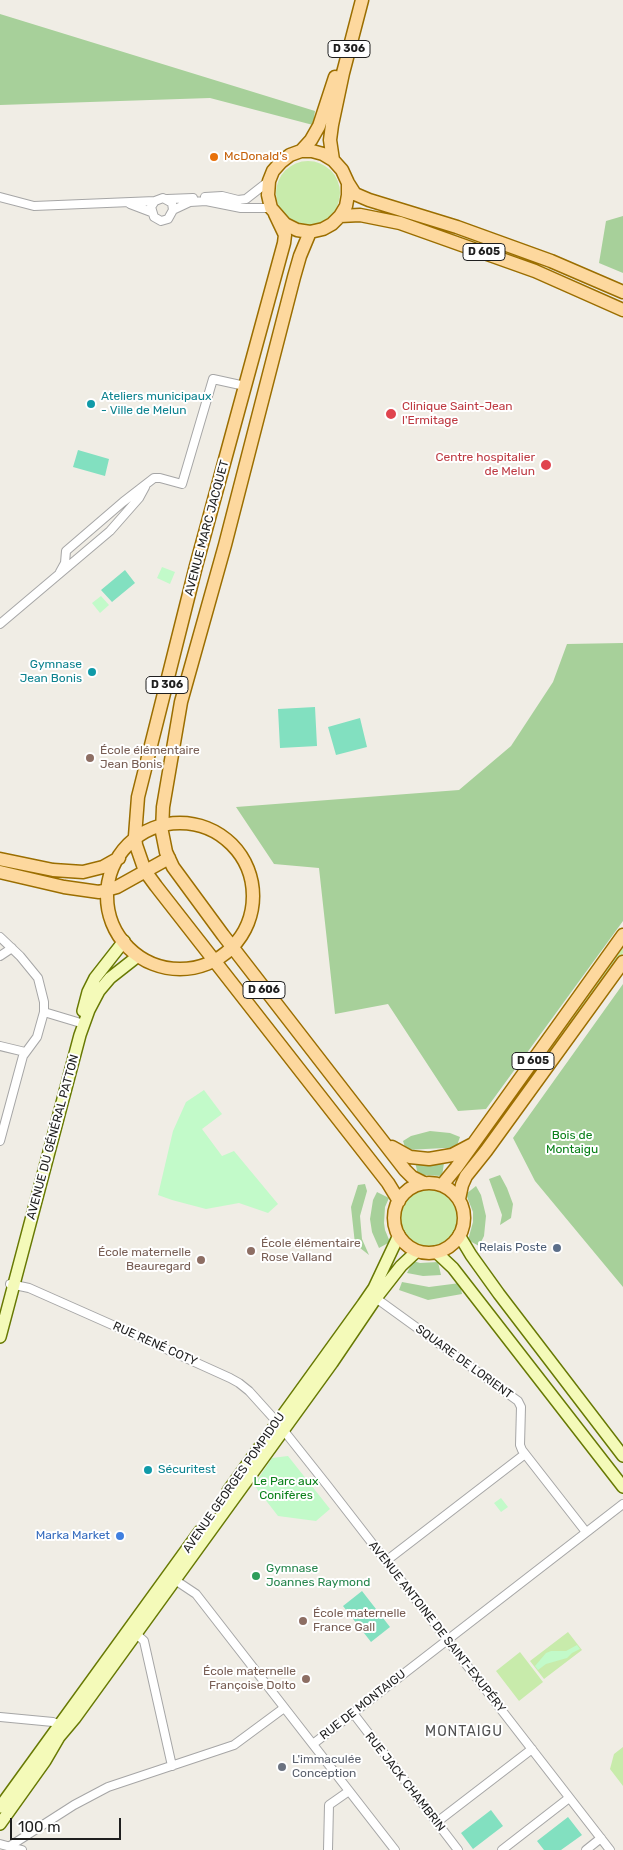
<!DOCTYPE html>
<meta charset="utf-8">
<style>
body{margin:0}
#map{position:relative;width:623px;height:1850px;overflow:hidden;background:#f0ede5;font-family:Rubik,sans-serif}
canvas{display:block}
.scale{position:absolute;left:10px;top:1818px;width:111px;height:22px;box-sizing:border-box;border:2px solid #1f1f1f;border-top:0;padding-left:6px;font-size:15px;line-height:18px;white-space:nowrap;color:#1f1f1f;-webkit-text-stroke:4px #fff;paint-order:stroke}
</style>
<div id="map">
<canvas width="623" height="1850"></canvas>
<div class="scale">100 m</div>
</div>
<script>
const ctx = document.querySelector('canvas').getContext('2d');
ctx.lineJoin = 'round';
function paint(path, color) { ctx.fillStyle = color; ctx.fill(path, 'evenodd'); }
const poly = rows => new Path2D(rows.map(r => 'M' + r).join(''));
function stroke(path, color, width, dash) { ctx.strokeStyle = color; ctx.lineWidth = width; ctx.lineCap = dash ? 'butt' : 'round'; ctx.setLineDash(dash || []); ctx.stroke(path); }
function label(font, color, halo, rows, align = 'center') {
  ctx.font = font + ' Rubik,sans-serif'; ctx.lineWidth = 4; ctx.setLineDash([]); ctx.textBaseline = 'middle'; ctx.strokeStyle = halo; ctx.fillStyle = color; for (const [text, x, y, turn = 0] of rows) {
    ctx.save(); ctx.translate(x, y); ctx.rotate((+turn || 0) * Math.PI / 180); ctx.textAlign = isNaN(turn) ? turn : align; if (halo) ctx.strokeText(text, 0, 0); ctx.fillText(text, 0, 0); ctx.restore();
  }
}
paint(poly([
 '276 193a32 32 0 1 1 64 0a32 32 0 1 1-64 0Z',
 [623,940,623,953,465,1173,459,1169],
 '399 1219a29 29 0 1 1 58 0a29 29 0 1 1-58 0Z',
 [568,1632,582,1650,544,1679,530,1661],
 [520,1652,543,1682,519,1701,496,1671],
 [623,1747,623,1786,610,1769,614,1754]
]), '#c8ebab');
paint(poly([
 [0,14,315,111,313,125,210,98,0,105],
 [623,216,623,273,599,263,606,221],
 [623,643,623,921,486,1109,458,1111,388,1004,335,1014,319,868,274,864,236,807,459,790,511,746,553,682,567,644],
 [623,984,623,1287,535,1181,513,1138],
 [430,1131,450,1133,460,1137,455,1151,445,1148,406,1150,403,1141,411,1136],
 [435,1161,444,1163,442,1176,418,1175,415,1162],
 [500,1175,507,1188,513,1204,511,1218,500,1225,502,1215,489,1179],
 [365,1184,367,1191,360,1216,362,1239,369,1255,355,1244,351,1207,358,1185],
 [476,1186,481,1195,486,1216,484,1236,479,1246,468,1240,473,1222,473,1212,466,1194],
 [377,1192,389,1198,385,1207,384,1223,385,1230,390,1242,379,1248,372,1232,370,1219,373,1200],
 [413,1261,420,1263,438,1262,441,1275,423,1276,407,1273],
 [402,1282,429,1287,460,1283,462,1294,428,1300,399,1290]
]), '#a7d09a');
paint(poly([
 [162,567,175,572,170,584,157,578],
 [101,596,109,605,100,613,92,603],
 [204,1090,222,1114,202,1129,222,1156,234,1151,278,1204,268,1213,239,1203,206,1209,172,1200,158,1195,173,1131,186,1102],
 [288,1456,330,1509,316,1521,278,1516,254,1485,272,1458],
 [501,1498,508,1507,501,1512,494,1503],
 [577,1645,580,1649,572,1653,567,1658,546,1664,538,1670,535,1666,546,1653,551,1651,566,1651]
]), '#c2fac9');
paint(poly([
 [78,450,109,459,105,476,73,467],
 [125,570,135,583,112,602,101,590],
 [315,707,317,746,280,748,278,709],
 [360,718,367,747,336,755,328,727],
 [362,1591,390,1627,371,1642,343,1606],
 [491,1810,503,1826,473,1849,461,1833],
 [568,1817,582,1835,561,1850,544,1850,537,1841]
]), '#82e0c0');
const street = poly([
 [0,197,34,206,155,201],
 [205,197,222,196,238,200,246,199,269,181],
 [167,199,193,198],
 [130,204,151,212],
 [173,210,172,203,163,198,155,201,151,207,154,217,161,221,168,219,173,210,190,202,206,201,241,208,271,208],
 [60,572,65,563,66,551,123,502,154,478,160,478,182,484,213,379,245,386],
 [0,624,110,531,139,498,145,487],
 [0,937,20,956,38,978,44,1002,44,1012,37,1037,23,1056,0,1141],
 [0,956,12,948],
 [44,1012,84,1024],
 [0,1046,25,1052],
 [10,1284,29,1288,135,1335,230,1378,239,1383,249,1391,277,1422,327,1485,610,1850],
 [373,1296,518,1401,521,1407,520,1445,522,1450,586,1532],
 [386,1561,525,1454],
 [172,1578,196,1594,395,1850],
 [133,1631,144,1641,172,1766],
 [353,1713,458,1850],
 [0,1717,53,1722,62,1726],
 [313,1744,623,1504],
 [437,1822,532,1749],
 [0,1844,22,1850],
 [10,1846,74,1805,108,1787,234,1745,284,1708],
 [328,1850,329,1805,349,1791],
 [502,1850,569,1798],
 [586,1850,601,1838]
]);
const secondary = poly([
 [83,1011,88,992,95,978,124,941],
 [459,1235,471,1255,499,1294,623,1456],
 [436,1252,453,1268,623,1487],
 [0,1337,80,1035,89,1010,99,991,110,978,138,956],
 [228,1491,363,1304,374,1288,399,1235],
 [0,1807,200,1531],
 [0,1824,45,1761,59,1737,75,1718,332,1363,376,1298,401,1266,417,1251]
]);
const primary = poly([
 [301,151,311,140,319,126,335,77],
 [333,160,330,140,332,125,343,73,362,0],
 [348,183,348,195,346,206,340,216,332,224,323,229,310,232,297,230,285,224,271,208,268,195,269,181,273,171,281,162,290,155,301,151,312,151,323,154,333,160,342,170,348,183,355,194,369,200,457,227,551,261,623,292],
 [275,214,285,235,284,243,196,566,138,797,135,836,136,845,145,871,156,886,388,1183,399,1201],
 [340,216,360,215,400,223,535,271,623,310],
 [310,232,300,256,294,277,225,545,181,702,163,807,162,832,166,852,173,867,223,935,405,1170,412,1177,424,1183],
 '107 896a73 73 0 1 1 146 0a73 73 0 1 1-146 0Z',
 [0,859,53,870,83,872,103,867,119,858],
 [0,872,64,887,99,892,117,887,169,858],
 [392,1147,410,1157,429,1159,452,1155,471,1145],
 '394 1218a35 35 0 1 1 70 0a35 35 0 1 1-70 0Z',
 [442,1185,456,1168,623,935],
 [459,1199,462,1185,466,1176,486,1151,623,962]
]);
stroke(street, '#a6a6a6', 10);
stroke(secondary, '#677903', 14);
stroke(primary, '#9b6e00', 15);
stroke(street, '#fff', 8);
stroke(secondary, '#f4fab9', 11);
stroke(primary, '#fdd89e', 12);
for (const [x, y, r, color] of [
 [214,157,5,"#e8710a"],
 [91,404,5,"#0f9aa8"],
 [391,414,6,"#e0444e"],
 [546,465,6,"#e0444e"],
 [92,672,5,"#0f9aa8"],
 [90,758,5,"#8d6e63"],
 [557,1248,5,"#5c6f8a"],
 [251,1251,5,"#8d6e63"],
 [201,1260,5,"#8d6e63"],
 [148,1470,5,"#0f9aa8"],
 [120,1536,5,"#3f7fe0"],
 [256,1576,5,"#2e9e5b"],
 [303,1621,5,"#8d6e63"],
 [306,1679,5,"#8d6e63"],
 [282,1767,5,"#6b7280"]
]) { const dot = new Path2D(); dot.arc(x, y, r, 0, 2 * Math.PI); ctx.fillStyle = color; ctx.fill(dot); stroke(dot, '#fff', 2); }
for (const [x, y, w] of [
 [349,49,42],
 [484,252,42],
 [167,685,42],
 [264,990,42],
 [533,1061,42]
]) { const box = new Path2D(); box.roundRect(x - w / 2, y - 8.5, w, 17, 4); ctx.fillStyle = '#fff'; ctx.fill(box); stroke(box, '#1f1f1f', 1); }
label('bold 11px', '#1f1f1f', null, [
 ["D 306",349,49],
 ["D 605",484,252],
 ["D 306",167,685],
 ["D 606",264,990],
 ["D 605",533,1061]
]);
label('12px', '#c56008', '#fff', [
 ["McDonald's",224,157]
], 'left');
label('12px', '#0d838f', '#fff', [
 ["Ateliers municipaux",101,397],
 ["- Ville de Melun",101,411],
 ["Gymnase",82,665,"right"],
 ["Jean Bonis",82,679,"right"],
 ["Sécuritest",158,1470]
], 'left');
label('12px', '#be3a42', '#fff', [
 ["Clinique Saint-Jean",402,407],
 ["l'Ermitage",402,421],
 ["Centre hospitalier",535,458,"right"],
 ["de Melun",535,472,"right"]
], 'left');
label('12px', '#1f1f1f', '#fff', [
 ["AVENUE MARC JACQUET",207,528,-75],
 ["AVENUE DU GÉNÉRAL PATTON",53,1137,-75],
 ["RUE RENÉ COTY",155,1344,24],
 ["SQUARE DE LORIENT",464,1362,36],
 ["AVENUE GEORGES POMPIDOU",234,1483,-55],
 ["AVENUE ANTOINE DE SAINT-EXUPÉRY",437,1627,52],
 ["RUE DE MONTAIGU",363,1705,-38],
 ["RUE JACK CHAMBRIN",405,1782,52]
]);
label('12px', '#785e54', '#fff', [
 ["École élémentaire",100,751],
 ["Jean Bonis",100,765],
 ["École élémentaire",261,1244],
 ["Rose Valland",261,1258],
 ["École maternelle",191,1253,"right"],
 ["Beauregard",191,1267,"right"],
 ["École maternelle",313,1614],
 ["France Gall",313,1628],
 ["École maternelle",296,1672,"right"],
 ["Françoise Dolto",296,1686,"right"]
], 'left');
label('12px', '#0a8019', '#fff', [
 ["Bois de",572,1136],
 ["Montaigu",572,1150],
 ["Le Parc aux",286,1482],
 ["Conifères",286,1496]
]);
label('12px', '#4e5e75', '#fff', [
 ["Relais Poste",547,1248]
], 'right');
label('12px', '#366cbe', '#fff', [
 ["Marka Market",110,1536]
], 'right');
label('12px', '#27864d', '#fff', [
 ["Gymnase",266,1569],
 ["Joannes Raymond",266,1583]
], 'left');
label('12px', '#5b616d', '#fff', [
 ["L'immaculée",292,1760],
 ["Conception",292,1774]
], 'left');
ctx.letterSpacing = '1px';
label('14px', '#525252', '#fff', [
 ["MONTAIGU",464,1732]
]);
ctx.letterSpacing = '0px';
</script>
